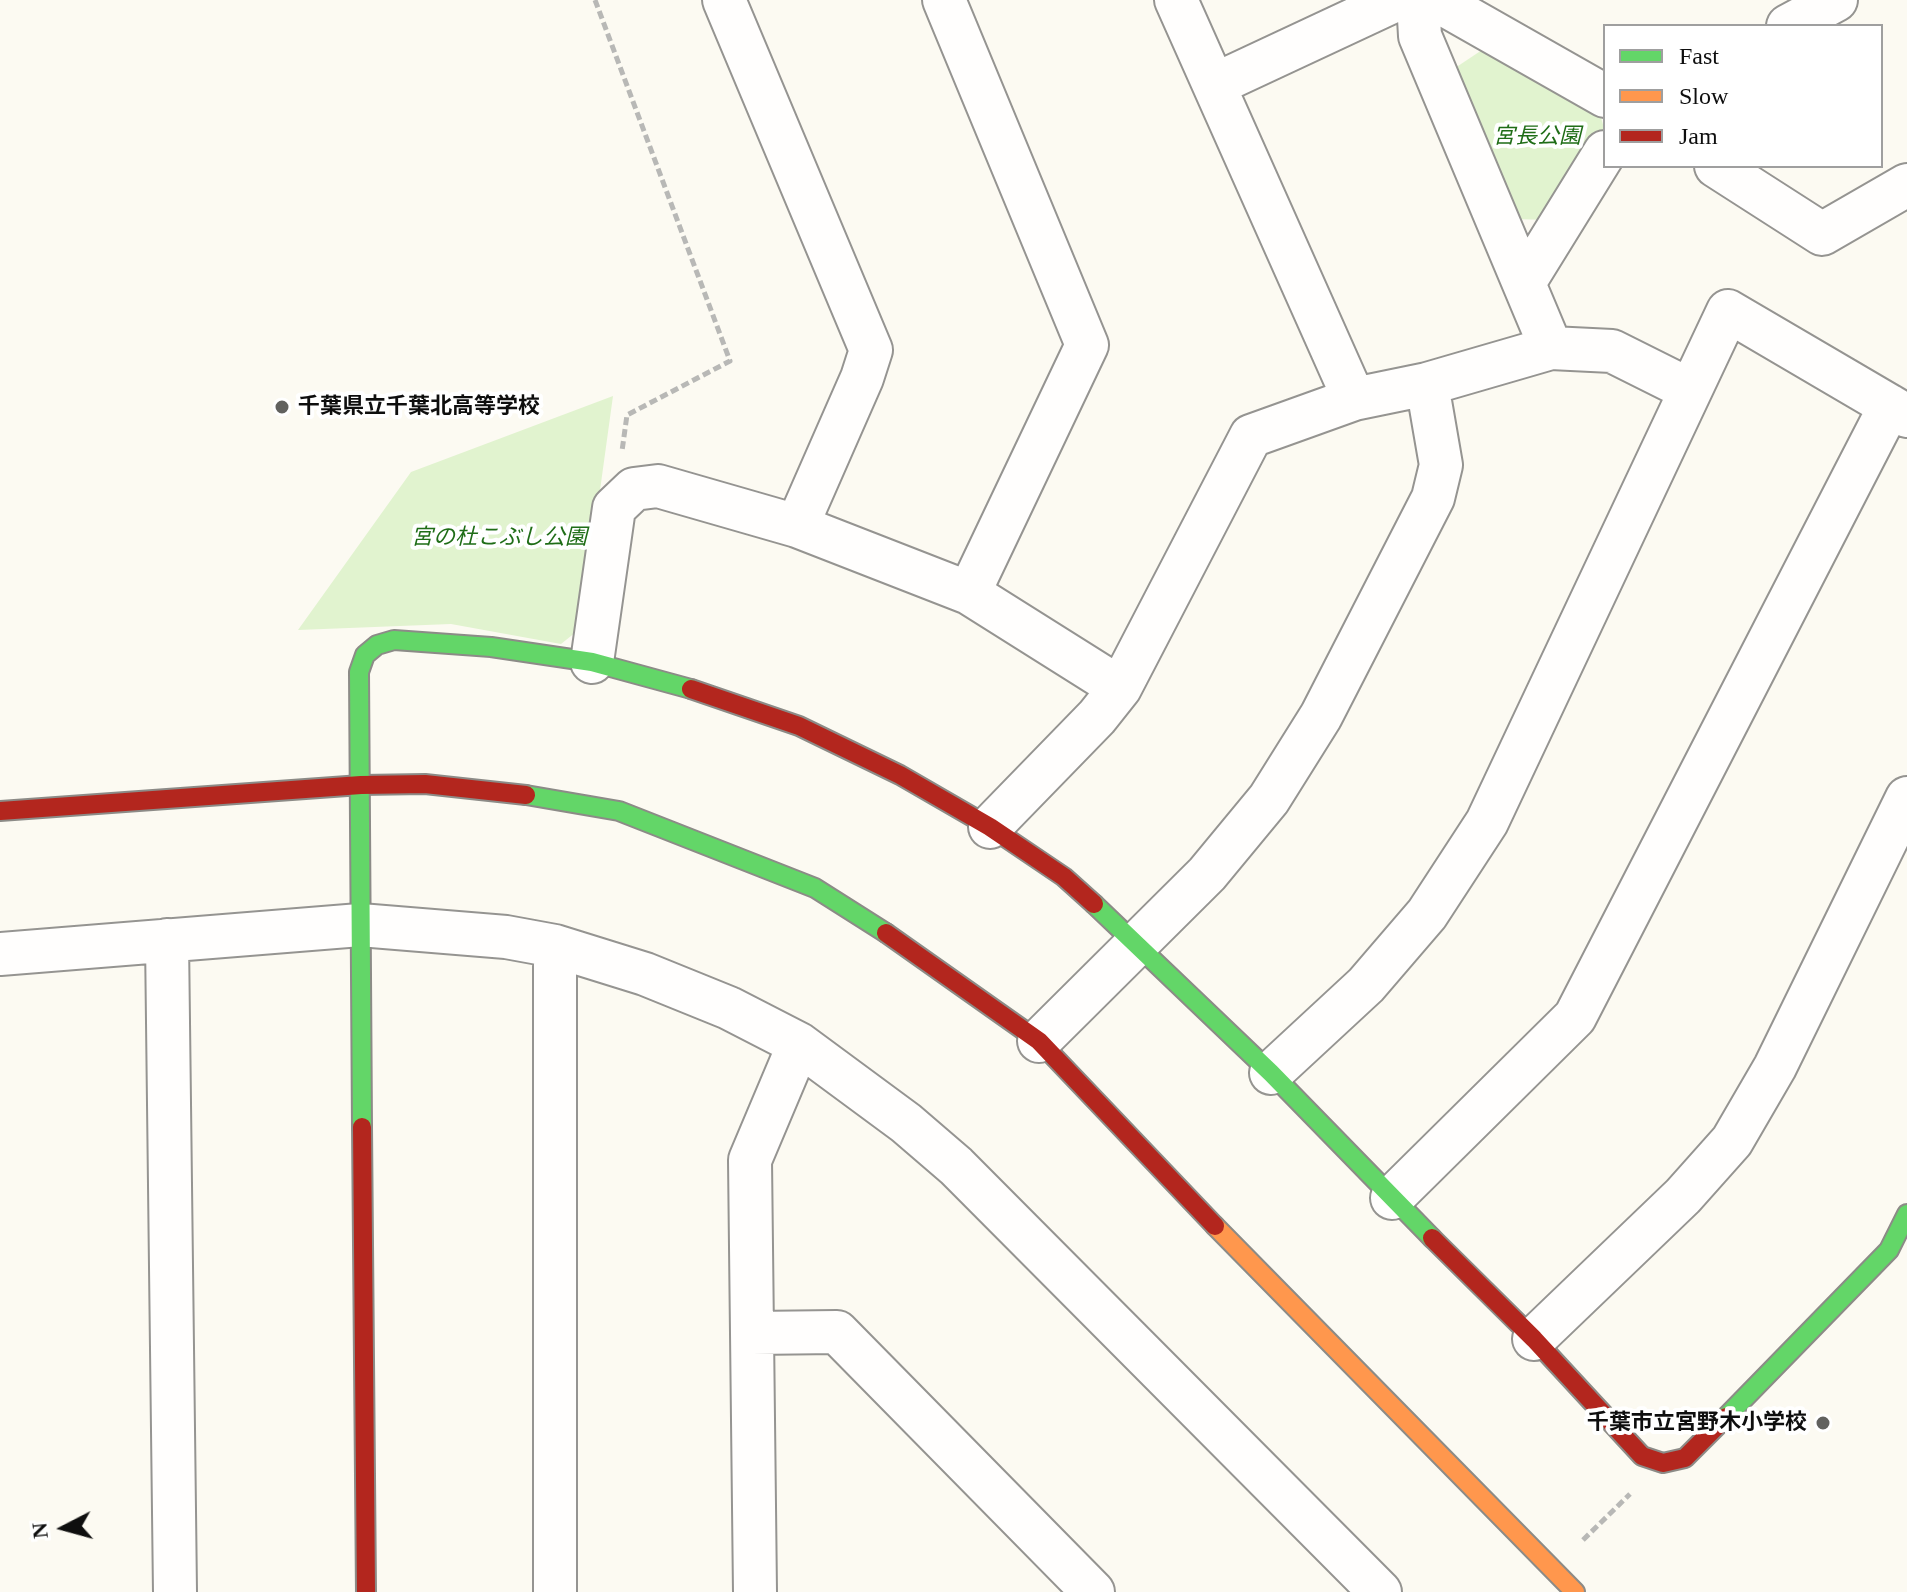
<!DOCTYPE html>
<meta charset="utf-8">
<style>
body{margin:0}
#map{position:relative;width:1907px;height:1592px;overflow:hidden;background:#fcfaf2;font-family:"Times New Roman",serif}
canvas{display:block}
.legend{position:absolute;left:1603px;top:24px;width:280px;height:144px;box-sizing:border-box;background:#fff;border:2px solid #9f9f9f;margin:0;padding:10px 14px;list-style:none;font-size:24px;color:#0e0e0e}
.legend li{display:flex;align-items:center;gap:16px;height:40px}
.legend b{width:40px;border:2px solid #9f9f9f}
.north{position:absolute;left:24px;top:1488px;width:80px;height:80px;-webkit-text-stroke:6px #fff;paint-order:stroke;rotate:264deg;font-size:22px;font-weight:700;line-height:32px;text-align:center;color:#0e0e0e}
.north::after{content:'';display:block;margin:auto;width:28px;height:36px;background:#0e0e0e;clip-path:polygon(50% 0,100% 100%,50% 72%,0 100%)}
</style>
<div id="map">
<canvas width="1907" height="1592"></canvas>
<ul class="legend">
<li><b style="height:10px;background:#63d668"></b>Fast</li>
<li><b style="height:10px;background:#ff974d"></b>Slow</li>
<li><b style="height:10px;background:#b3261e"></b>Jam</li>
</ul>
<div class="north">N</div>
</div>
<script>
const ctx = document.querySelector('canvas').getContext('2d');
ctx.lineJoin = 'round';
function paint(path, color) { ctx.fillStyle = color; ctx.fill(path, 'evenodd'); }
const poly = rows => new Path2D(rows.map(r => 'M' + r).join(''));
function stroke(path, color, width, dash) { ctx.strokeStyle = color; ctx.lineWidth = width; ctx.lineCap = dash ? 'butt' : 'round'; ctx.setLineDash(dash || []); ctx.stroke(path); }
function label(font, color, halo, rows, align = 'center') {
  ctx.font = font + ' "Times New Roman","Noto Sans JP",serif'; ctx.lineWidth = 8; ctx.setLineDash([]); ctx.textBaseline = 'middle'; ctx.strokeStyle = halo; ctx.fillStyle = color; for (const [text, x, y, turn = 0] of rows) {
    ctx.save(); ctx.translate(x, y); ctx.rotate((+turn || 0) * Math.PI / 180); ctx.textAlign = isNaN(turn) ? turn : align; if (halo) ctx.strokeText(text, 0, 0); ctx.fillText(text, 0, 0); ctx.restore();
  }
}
paint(poly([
 [1488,46,1599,110,1605,132,1550,220,1514,219,1446,74],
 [613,396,581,628,561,644,451,624,298,630,411,472]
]), '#e1f3cf');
const street = poly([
 [724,0,871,350,862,378,797,526],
 [944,0,1087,345,969,593],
 [1176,0,1354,399],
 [1418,0,1420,36,1551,348],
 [1436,0,1605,96],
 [1788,26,1836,0],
 [1214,85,1396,0],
 [1716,166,1822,234,1907,185],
 [1524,283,1605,152],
 [592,662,614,508,634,489,658,486,797,526,969,593,1120,688],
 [990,827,1097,717,1120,688,1251,436,1354,399,1427,384,1551,348,1612,351,1690,390],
 [167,940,175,1592],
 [0,954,360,925,506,937,555,946,645,974,729,1008,799,1044,906,1123,956,1166,1380,1592],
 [1039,1041,1207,874,1269,799,1321,716,1433,498,1441,465,1427,384],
 [1271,1073,1366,985,1427,914,1487,822,1728,311,1907,416],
 [1392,1198,1575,1017,1890,406],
 [752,1333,837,1332,1093,1592],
 [1534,1339,1683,1196,1732,1141,1775,1067,1907,798],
 [555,1592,555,946],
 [755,1592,750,1160,799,1044]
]);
const fast = poly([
 [526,795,619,811,815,888,886,933],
 [1094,904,1271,1073,1432,1238],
 [362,1127,359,672,365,655,377,645,394,640,491,647,592,662,691,689],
 [1726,1417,1889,1250,1907,1214]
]);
const slow = poly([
 [1215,1226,1575,1592]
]);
const jam = poly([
 [691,689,799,726,900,775,990,827,1064,877,1094,904],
 [0,811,361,785,425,784,526,795],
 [886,933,1039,1041,1215,1226],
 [362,1127,366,1592],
 [1432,1238,1534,1339,1642,1456,1663,1463,1685,1458,1726,1417]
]);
stroke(street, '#959491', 46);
stroke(fast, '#8c8b87', 22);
stroke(slow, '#8c8b87', 22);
stroke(jam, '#8c8b87', 22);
stroke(poly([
 [595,0,730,361,627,415,622,451],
 [1583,1540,1630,1494]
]), '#b8b8b6', 5, [8, 4]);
stroke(street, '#fffefd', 42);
stroke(fast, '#63d668', 18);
stroke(slow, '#ff974d', 18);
stroke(jam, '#b3261e', 18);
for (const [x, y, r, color] of [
 [282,407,8,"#61615e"],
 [1823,1423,8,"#61615e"]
]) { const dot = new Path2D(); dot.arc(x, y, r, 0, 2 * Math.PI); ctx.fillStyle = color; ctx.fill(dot); stroke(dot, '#fff', 3); }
label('italic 22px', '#1f6d17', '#fff', [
 ["宮長公園",1537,137],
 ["宮の杜こぶし公園",499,538]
]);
label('bold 22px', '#0e0e0e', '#fff', [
 ["千葉県立千葉北高等学校",298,407],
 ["千葉市立宮野木小学校",1807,1423,"right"]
], 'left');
</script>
